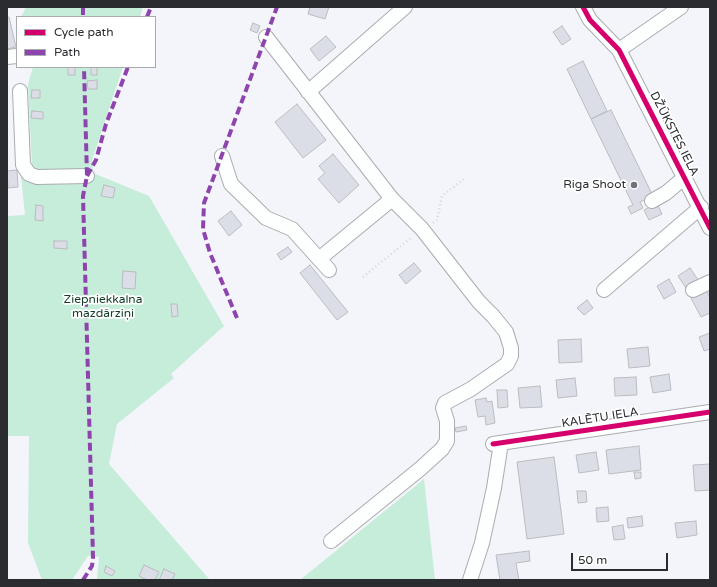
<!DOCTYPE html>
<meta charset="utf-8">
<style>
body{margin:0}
#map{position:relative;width:717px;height:587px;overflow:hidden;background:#f4f5fa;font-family:"Varela Round",sans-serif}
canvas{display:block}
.frame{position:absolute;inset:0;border:8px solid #2a2c30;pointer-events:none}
.legend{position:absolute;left:16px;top:16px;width:140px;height:52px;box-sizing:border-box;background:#fff;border:1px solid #aaabac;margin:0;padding:5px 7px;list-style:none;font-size:12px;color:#2a2c30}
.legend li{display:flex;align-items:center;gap:8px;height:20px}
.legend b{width:20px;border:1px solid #aaabac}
.scale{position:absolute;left:571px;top:553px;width:97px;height:18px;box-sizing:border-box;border:2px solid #2a2c30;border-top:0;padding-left:5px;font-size:12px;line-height:14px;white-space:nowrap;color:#2a2c30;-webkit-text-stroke:3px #fff;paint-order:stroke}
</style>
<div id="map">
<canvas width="717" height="587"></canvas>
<div class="frame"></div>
<ul class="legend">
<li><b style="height:5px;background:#d6006c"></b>Cycle path</li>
<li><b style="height:5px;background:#8e44ad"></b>Path</li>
</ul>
<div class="scale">50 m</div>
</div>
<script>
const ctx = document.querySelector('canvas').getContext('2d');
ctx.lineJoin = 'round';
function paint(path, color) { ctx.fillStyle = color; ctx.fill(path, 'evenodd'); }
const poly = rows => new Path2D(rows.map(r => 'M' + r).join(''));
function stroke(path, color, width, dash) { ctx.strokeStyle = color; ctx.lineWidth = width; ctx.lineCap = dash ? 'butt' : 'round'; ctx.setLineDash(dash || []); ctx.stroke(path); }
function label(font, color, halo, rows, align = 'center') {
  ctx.font = font + ' "Varela Round",sans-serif'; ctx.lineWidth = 3.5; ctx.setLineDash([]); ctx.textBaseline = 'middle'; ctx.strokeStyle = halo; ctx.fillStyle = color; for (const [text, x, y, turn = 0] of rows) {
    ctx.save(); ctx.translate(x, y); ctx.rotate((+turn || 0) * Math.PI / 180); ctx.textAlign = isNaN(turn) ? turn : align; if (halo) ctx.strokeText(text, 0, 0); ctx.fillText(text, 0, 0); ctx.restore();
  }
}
paint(poly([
 [26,7,143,7,140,17,21,17],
 [33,67,123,67,92,160,93,173,149,196,224,326,171,374,174,378,117,424,109,464,210,580,97,580,99,557,88,556,72,580,42,580,28,543,29,436,7,436,7,216,25,215,21,176,32,166,28,84],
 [424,479,435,580,300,580]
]), '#c5edda');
const building = poly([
 [310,7,329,7,325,19,308,14,310,7],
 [7,17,9,17,16,47,7,49,7,17],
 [253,23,260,26,257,33,250,30,253,23],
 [562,26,571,39,562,45,553,32,562,26],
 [326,36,336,47,319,61,310,49,326,36],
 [583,61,607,111,591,119,567,69,583,61],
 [68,67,75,67,75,75,68,75,68,67],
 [91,67,97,67,97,75,91,75,91,67],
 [97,80,97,89,88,89,87,81,97,80],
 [32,90,40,90,40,98,31,98,32,90],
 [297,104,326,140,303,158,275,122,297,104],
 [611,110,653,196,640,202,643,208,631,214,628,207,633,205,591,119,611,110],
 [32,111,43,112,43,119,31,118,32,111],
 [333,154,359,185,339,203,318,179,325,173,319,166,333,154],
 [17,170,18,187,8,188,7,171,17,170],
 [104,185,115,188,113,198,101,196,104,185],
 [657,203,662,214,649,220,644,210,657,203],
 [36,205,43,206,43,221,35,220,36,205],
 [231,211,242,225,229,236,218,221,231,211],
 [54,241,67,241,67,249,54,248,54,241],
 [288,247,292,252,281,260,277,254,288,247],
 [414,263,421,271,406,284,399,275,414,263],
 [310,265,348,312,337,320,300,273,310,265],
 [690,268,698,280,686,288,678,276,690,268],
 [123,271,136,272,135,289,122,288,123,271],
 [669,279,676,292,664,299,657,286,669,279],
 [706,290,710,297,710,313,701,317,691,298,706,290],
 [587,300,593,308,584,315,577,308,587,300],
 [171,304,177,304,178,316,172,317,171,304],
 [710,333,710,349,704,351,699,337,710,333],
 [581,339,582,362,559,363,558,340,581,339],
 [648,347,650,366,629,368,627,349,648,347],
 [669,374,671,390,653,393,650,377,669,374],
 [636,377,637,395,615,396,614,378,636,377],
 [575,378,577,396,558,398,556,380,575,378],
 [540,386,542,407,520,408,518,388,540,386],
 [497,390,507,390,508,407,498,408,497,390],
 [486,398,487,402,492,401,495,423,486,425,485,416,478,417,475,400,486,398],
 [466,426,467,430,456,432,455,428,466,426],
 [639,446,641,470,609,474,606,450,639,446],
 [596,452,599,470,579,473,576,455,596,452],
 [554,457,564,534,527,539,517,462,554,457],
 [710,464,710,490,695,491,693,465,710,464],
 [634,472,641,472,641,478,635,479,634,472],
 [577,491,586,491,587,502,578,503,577,491],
 [608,507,609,521,597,522,596,508,608,507],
 [642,516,643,526,628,528,627,518,642,516],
 [696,521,697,535,677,538,675,523,696,521],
 [623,525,625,539,614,540,612,527,623,525],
 [529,551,530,561,516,563,519,580,500,580,496,555,529,551],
 [144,565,159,572,155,580,147,580,139,576,144,565],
 [106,566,115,571,112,576,104,572,106,566],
 [164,569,175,574,172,580,159,580,164,569]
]);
paint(building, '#dbdee6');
stroke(building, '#bbbcc0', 1);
const minor = poly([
 [583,7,590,20,619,50,710,228],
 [266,37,392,199,422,229,479,302,493,316,506,332,511,348,511,356,507,364,471,389,445,403,443,408,447,421,447,441,442,449,420,469,331,541],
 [619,50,681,7],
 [7,57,17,56],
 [20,91,23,165,29,174,37,177,87,176],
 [308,92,405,7],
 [222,156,231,184,266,218,292,229,329,270],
 [652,201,666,193,685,177],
 [319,259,392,199],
 [604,290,701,207],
 [693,290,710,282],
 [493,444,710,412],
 [470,580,482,543,494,488,501,443]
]);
stroke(minor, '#abacb0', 16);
stroke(poly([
 [433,223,437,220,442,196,464,179],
 [363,277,412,237]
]), '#d5d6d7', 2.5, [1, 3]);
stroke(minor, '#fdfefe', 14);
stroke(poly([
 [83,7,83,17],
 [147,17,151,7],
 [87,176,96,160,106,124,128,67],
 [237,318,210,253,203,229,204,203,277,7],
 [83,580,92,566,93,557,83,196,87,176,84,67]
]), '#8e44ad', 4, [8, 4]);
stroke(poly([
 [583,7,590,20,619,50,710,228],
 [493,444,710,412]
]), '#d6006c', 5);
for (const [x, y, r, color] of [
 [634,185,4,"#717277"]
]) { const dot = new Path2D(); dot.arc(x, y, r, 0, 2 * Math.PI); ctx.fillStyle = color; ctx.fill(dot); stroke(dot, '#fff', 1.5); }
label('12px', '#2a2c30', '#fff', [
 ["DŽŪKSTES IELA",674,134,63],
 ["KALĒTU IELA",600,418,-9]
]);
label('12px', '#2a2c30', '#fff', [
 ["Riga Shoot",626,185]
], 'right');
label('12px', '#113d29', '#fff', [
 ["Ziepniekkalna",103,300],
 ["mazdārziņi",103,314]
]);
</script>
